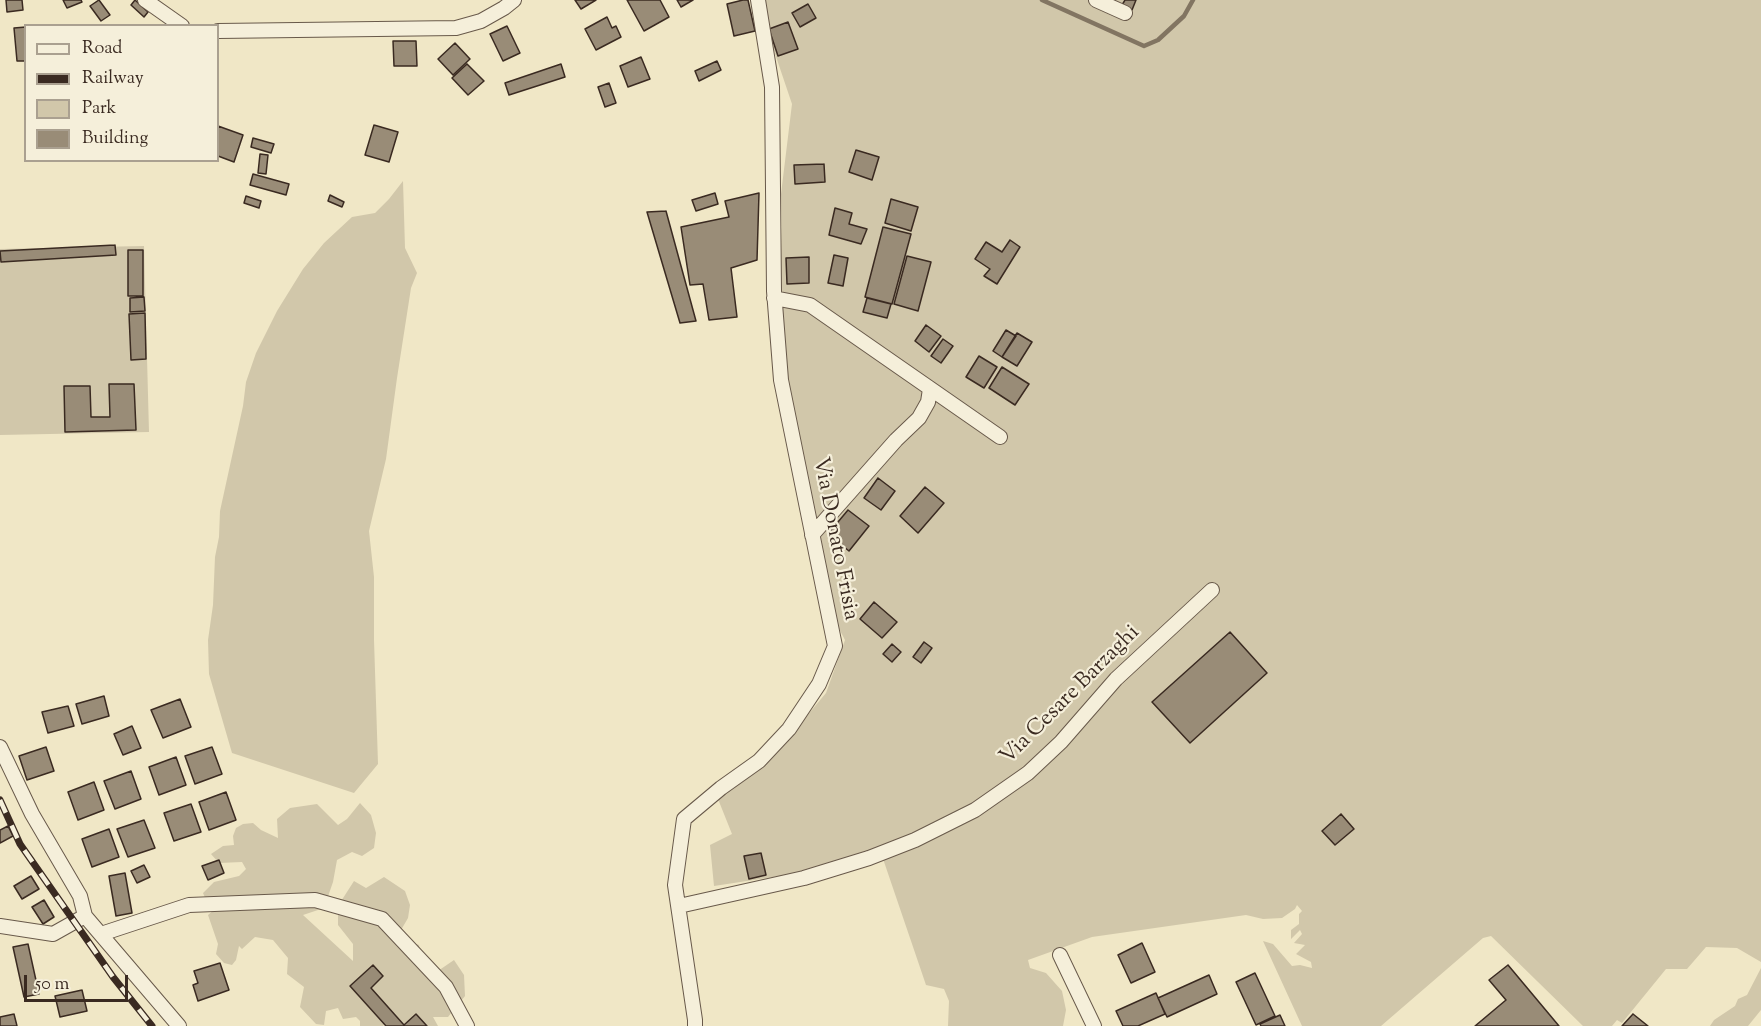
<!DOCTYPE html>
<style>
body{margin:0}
#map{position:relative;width:1761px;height:1026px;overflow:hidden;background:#f0e7c6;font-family:"Sorts Mill Goudy",serif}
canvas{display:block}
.legend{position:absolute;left:24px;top:24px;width:195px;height:138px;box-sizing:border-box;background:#f5efda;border:2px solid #aaa090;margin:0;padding:8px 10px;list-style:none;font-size:18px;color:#3a2a21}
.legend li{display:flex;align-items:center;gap:12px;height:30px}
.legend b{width:30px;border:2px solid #aaa090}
.scale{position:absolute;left:24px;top:975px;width:104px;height:27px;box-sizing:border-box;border:3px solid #3a2a21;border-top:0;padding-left:8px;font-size:18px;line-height:21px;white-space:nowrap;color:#3a2a21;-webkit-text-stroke:4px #f5efda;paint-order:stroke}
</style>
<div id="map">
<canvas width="1761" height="1026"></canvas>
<ul class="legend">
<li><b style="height:8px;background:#f5efda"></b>Road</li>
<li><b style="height:8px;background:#3a2a21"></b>Railway</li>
<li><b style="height:16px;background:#d1c7aa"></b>Park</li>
<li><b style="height:16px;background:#998c77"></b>Building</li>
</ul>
<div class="scale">50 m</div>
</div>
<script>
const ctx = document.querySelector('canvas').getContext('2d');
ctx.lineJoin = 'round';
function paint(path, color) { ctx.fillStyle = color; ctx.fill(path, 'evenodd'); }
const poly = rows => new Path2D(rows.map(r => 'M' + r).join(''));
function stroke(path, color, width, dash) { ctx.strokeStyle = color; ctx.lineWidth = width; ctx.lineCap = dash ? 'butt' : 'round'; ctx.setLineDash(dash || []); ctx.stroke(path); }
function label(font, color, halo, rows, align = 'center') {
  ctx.font = font + ' "Sorts Mill Goudy",serif'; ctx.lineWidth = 4.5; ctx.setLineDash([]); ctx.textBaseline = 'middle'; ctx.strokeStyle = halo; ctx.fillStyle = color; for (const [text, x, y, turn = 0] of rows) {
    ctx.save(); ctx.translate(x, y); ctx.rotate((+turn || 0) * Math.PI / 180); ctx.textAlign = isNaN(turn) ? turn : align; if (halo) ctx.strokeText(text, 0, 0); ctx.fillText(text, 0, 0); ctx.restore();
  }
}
paint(poly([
 [763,0,1761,0,1761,962,1737,948,1706,947,1687,969,1666,969,1622,1023,1617,1020,1612,1026,1583,1026,1491,936,1483,938,1381,1026,1302,1026,1263,941,1273,944,1292,966,1300,965,1312,968,1311,962,1296,954,1305,945,1294,943,1302,934,1300,930,1291,939,1291,930,1299,924,1299,914,1302,911,1297,905,1295,909,1282,918,1263,919,1246,915,1092,937,1028,960,1030,968,1046,973,1062,991,1066,1010,1063,1026,948,1026,949,1001,944,989,926,985,880,850,806,872,714,886,710,845,732,834,718,799,770,760,826,693,845,640,836,623,779,334,782,227,781,194,792,104,766,27],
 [403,181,405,248,417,273,411,288,397,378,386,459,369,531,374,577,374,640,378,764,354,793,232,753,209,674,208,640,213,605,215,557,219,537,220,511,243,406,246,382,256,353,277,311,303,269,324,243,352,217,375,213,389,199],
 [144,246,149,432,0,435,0,249],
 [360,803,371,815,376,833,374,848,362,856,352,852,337,860,333,882,324,908,303,915,353,961,353,944,338,925,338,906,354,881,366,888,384,877,405,891,410,905,408,918,397,937,419,945,421,961,431,961,435,973,454,960,464,975,465,996,448,1017,433,1017,438,1026,427,1026,416,1014,404,1025,371,988,383,976,373,965,350,986,384,1025,383,1026,360,1026,360,1021,356,1017,343,1019,338,1008,326,1011,324,1025,316,1024,300,1007,304,987,287,974,288,958,273,940,255,937,242,949,239,946,236,960,232,965,224,963,216,954,218,944,208,915,215,909,208,905,203,893,214,882,239,876,246,869,242,862,219,863,211,854,223,846,234,845,233,836,236,828,243,824,253,823,261,830,278,838,277,819,290,808,317,804,338,825,347,819],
 [1761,968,1761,1010,1748,1026,1710,1026,1714,1020,1735,1006,1738,999,1747,995]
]), '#d1c7aa');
stroke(poly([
 [1042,0,1144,46,1158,40,1184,16,1193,0]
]), '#827562', 4.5);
const building = poly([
 [6,0,22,0,23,10,7,12,6,0],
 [63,0,81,0,82,2,67,8,63,0],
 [99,0,110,15,101,21,90,6,99,0],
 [135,0,148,12,144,17,131,5,135,0],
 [575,0,596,0,581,9,575,0],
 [627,0,660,0,669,17,644,31,627,0],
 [677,0,693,0,681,7,677,0],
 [743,0,748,0,755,31,734,36,727,4,743,0],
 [1125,0,1136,0,1132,10,1122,5,1125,0],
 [808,4,816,18,800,27,792,13,808,4],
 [607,17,612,28,616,26,621,37,596,50,585,29,607,17],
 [788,22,798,49,778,56,769,29,788,22],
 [507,26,520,53,503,61,490,34,507,26],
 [26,27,26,61,17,61,14,28,26,27],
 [393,41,416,41,417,66,394,66,393,41],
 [455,43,470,59,453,75,438,59,455,43],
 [641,57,650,79,628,87,620,66,641,57],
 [717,61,721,70,699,81,695,71,717,61],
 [467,64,484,81,468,95,452,78,467,64],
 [561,64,565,77,509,95,505,83,561,64],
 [609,83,616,103,605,107,598,87,609,83],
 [374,125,398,132,389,162,365,155,374,125],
 [218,126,243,135,234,162,218,156,218,126],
 [253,138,274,144,271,153,251,147,253,138],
 [856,150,879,157,872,180,849,172,856,150],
 [260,154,268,155,266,174,258,173,260,154],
 [824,164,825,182,795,184,794,165,824,164],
 [253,174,289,184,286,195,250,185,253,174],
 [715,193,718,204,696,211,692,200,715,193],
 [759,193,757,260,731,268,737,317,709,320,703,284,690,285,681,227,729,217,725,201,759,193],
 [330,195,344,202,342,207,328,201,330,195],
 [246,196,261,201,259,208,244,203,246,196],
 [891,199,918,207,911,231,885,223,891,199],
 [835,208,852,213,849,224,867,229,861,244,829,235,835,208],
 [666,211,696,321,680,323,647,212,666,211],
 [883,227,911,234,892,304,865,297,883,227],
 [1010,240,1020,247,997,284,984,276,990,269,975,259,986,242,1002,252,1010,240],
 [115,245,116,255,1,262,0,251,115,245],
 [128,250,143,250,143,296,128,296,128,250],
 [834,255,848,258,843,286,828,283,834,255],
 [907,256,931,262,918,311,894,304,907,256],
 [809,257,809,283,787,284,786,258,809,257],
 [144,297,145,311,130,312,130,298,144,297],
 [867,298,891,304,887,318,863,312,867,298],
 [145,313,146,359,131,360,129,314,145,313],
 [926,325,941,336,929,352,915,341,926,325],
 [1006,330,1016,336,1002,357,993,351,1006,330],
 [1017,333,1032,342,1017,366,1002,357,1017,333],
 [943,339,953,346,941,363,931,356,943,339],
 [979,356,997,367,984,388,966,377,979,356],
 [1002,367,1029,384,1015,405,989,388,1002,367],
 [109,384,134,384,136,430,65,432,64,386,90,386,91,417,110,417,109,384],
 [878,478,895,491,881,510,864,498,878,478],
 [925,487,944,503,918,533,900,516,925,487],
 [848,510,869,526,849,551,828,534,848,510],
 [874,602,897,622,882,638,860,619,874,602],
 [1230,632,1267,673,1190,743,1152,702,1230,632],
 [924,642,932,648,921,663,913,657,924,642],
 [892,644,901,652,892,662,883,654,892,644],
 [104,696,109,716,82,724,76,704,104,696],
 [180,699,191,727,163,738,151,710,180,699],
 [68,706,74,726,48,733,42,712,68,706],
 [132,726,141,748,123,755,114,734,132,726],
 [46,747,54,771,27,780,19,756,46,747],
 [212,747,222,774,195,784,185,756,212,747],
 [176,757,186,785,159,795,149,767,176,757],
 [131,771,141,799,115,809,104,781,131,771],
 [94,782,104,810,78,820,68,792,94,782],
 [226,792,236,820,209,830,199,802,226,792],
 [191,804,201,832,174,841,164,813,191,804],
 [1341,814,1354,829,1335,845,1322,831,1341,814],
 [144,820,155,848,128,857,117,829,144,820],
 [8,826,13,836,0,843,0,830,8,826],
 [109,829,119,857,92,867,82,839,109,829],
 [761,853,766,875,749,879,744,856,761,853],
 [219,860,224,873,208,880,202,866,219,860],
 [144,865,150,877,137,883,131,871,144,865],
 [125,873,132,913,116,916,109,876,125,873],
 [31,876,39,889,22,899,14,886,31,876],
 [44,900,54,917,43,924,32,907,44,900],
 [1142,943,1155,972,1131,983,1118,955,1142,943],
 [28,944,39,994,24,997,13,947,28,944],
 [220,963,229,990,198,1001,193,985,198,983,194,971,220,963],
 [373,965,383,976,371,988,404,1025,416,1014,427,1026,386,1026,350,986,373,965],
 [1508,965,1559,1026,1475,1026,1506,1000,1489,980,1508,965],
 [1255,973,1275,1016,1256,1025,1236,982,1255,973],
 [1209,975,1217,994,1167,1017,1158,998,1209,975],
 [82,990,87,1011,60,1017,55,996,82,990],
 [1156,993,1165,1014,1138,1026,1123,1026,1116,1011,1156,993],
 [14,1014,17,1026,0,1026,0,1017,14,1014],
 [1633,1014,1648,1026,1622,1026,1633,1014],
 [1280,1015,1285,1026,1261,1026,1260,1024,1280,1015]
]);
paint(building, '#998c77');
stroke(building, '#3a2a21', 1.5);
const minor = poly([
 [145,0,182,26],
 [1096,0,1125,13],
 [218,31,456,28,481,21,504,8,514,0],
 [774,298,810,305,1000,437],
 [812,535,896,440,919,418,928,402,930,389],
 [0,747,32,814,80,896,85,916,179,1026],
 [679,906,804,878,869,858,915,840,975,810,1028,773,1061,742,1116,679,1212,590],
 [0,926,53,934,85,916],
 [101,934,189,905,315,900,382,919,446,987,467,1026],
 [1060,955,1094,1026],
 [695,1026,695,1020,675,885,684,819,721,788,759,761,789,729,819,684,835,646,781,380,774,291,772,87,758,0]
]);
stroke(minor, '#68594a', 16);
stroke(minor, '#f5efda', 14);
const rail = poly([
 [0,800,20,844,113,977,152,1026]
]);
stroke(rail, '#3a2a21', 7);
stroke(rail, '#f5efda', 4.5, [14]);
label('22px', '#3a2a21', '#f5efda', [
 ["Via Donato Frisia",834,539,79],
 ["Via Cesare Barzaghi",1071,696,-45]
]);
</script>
